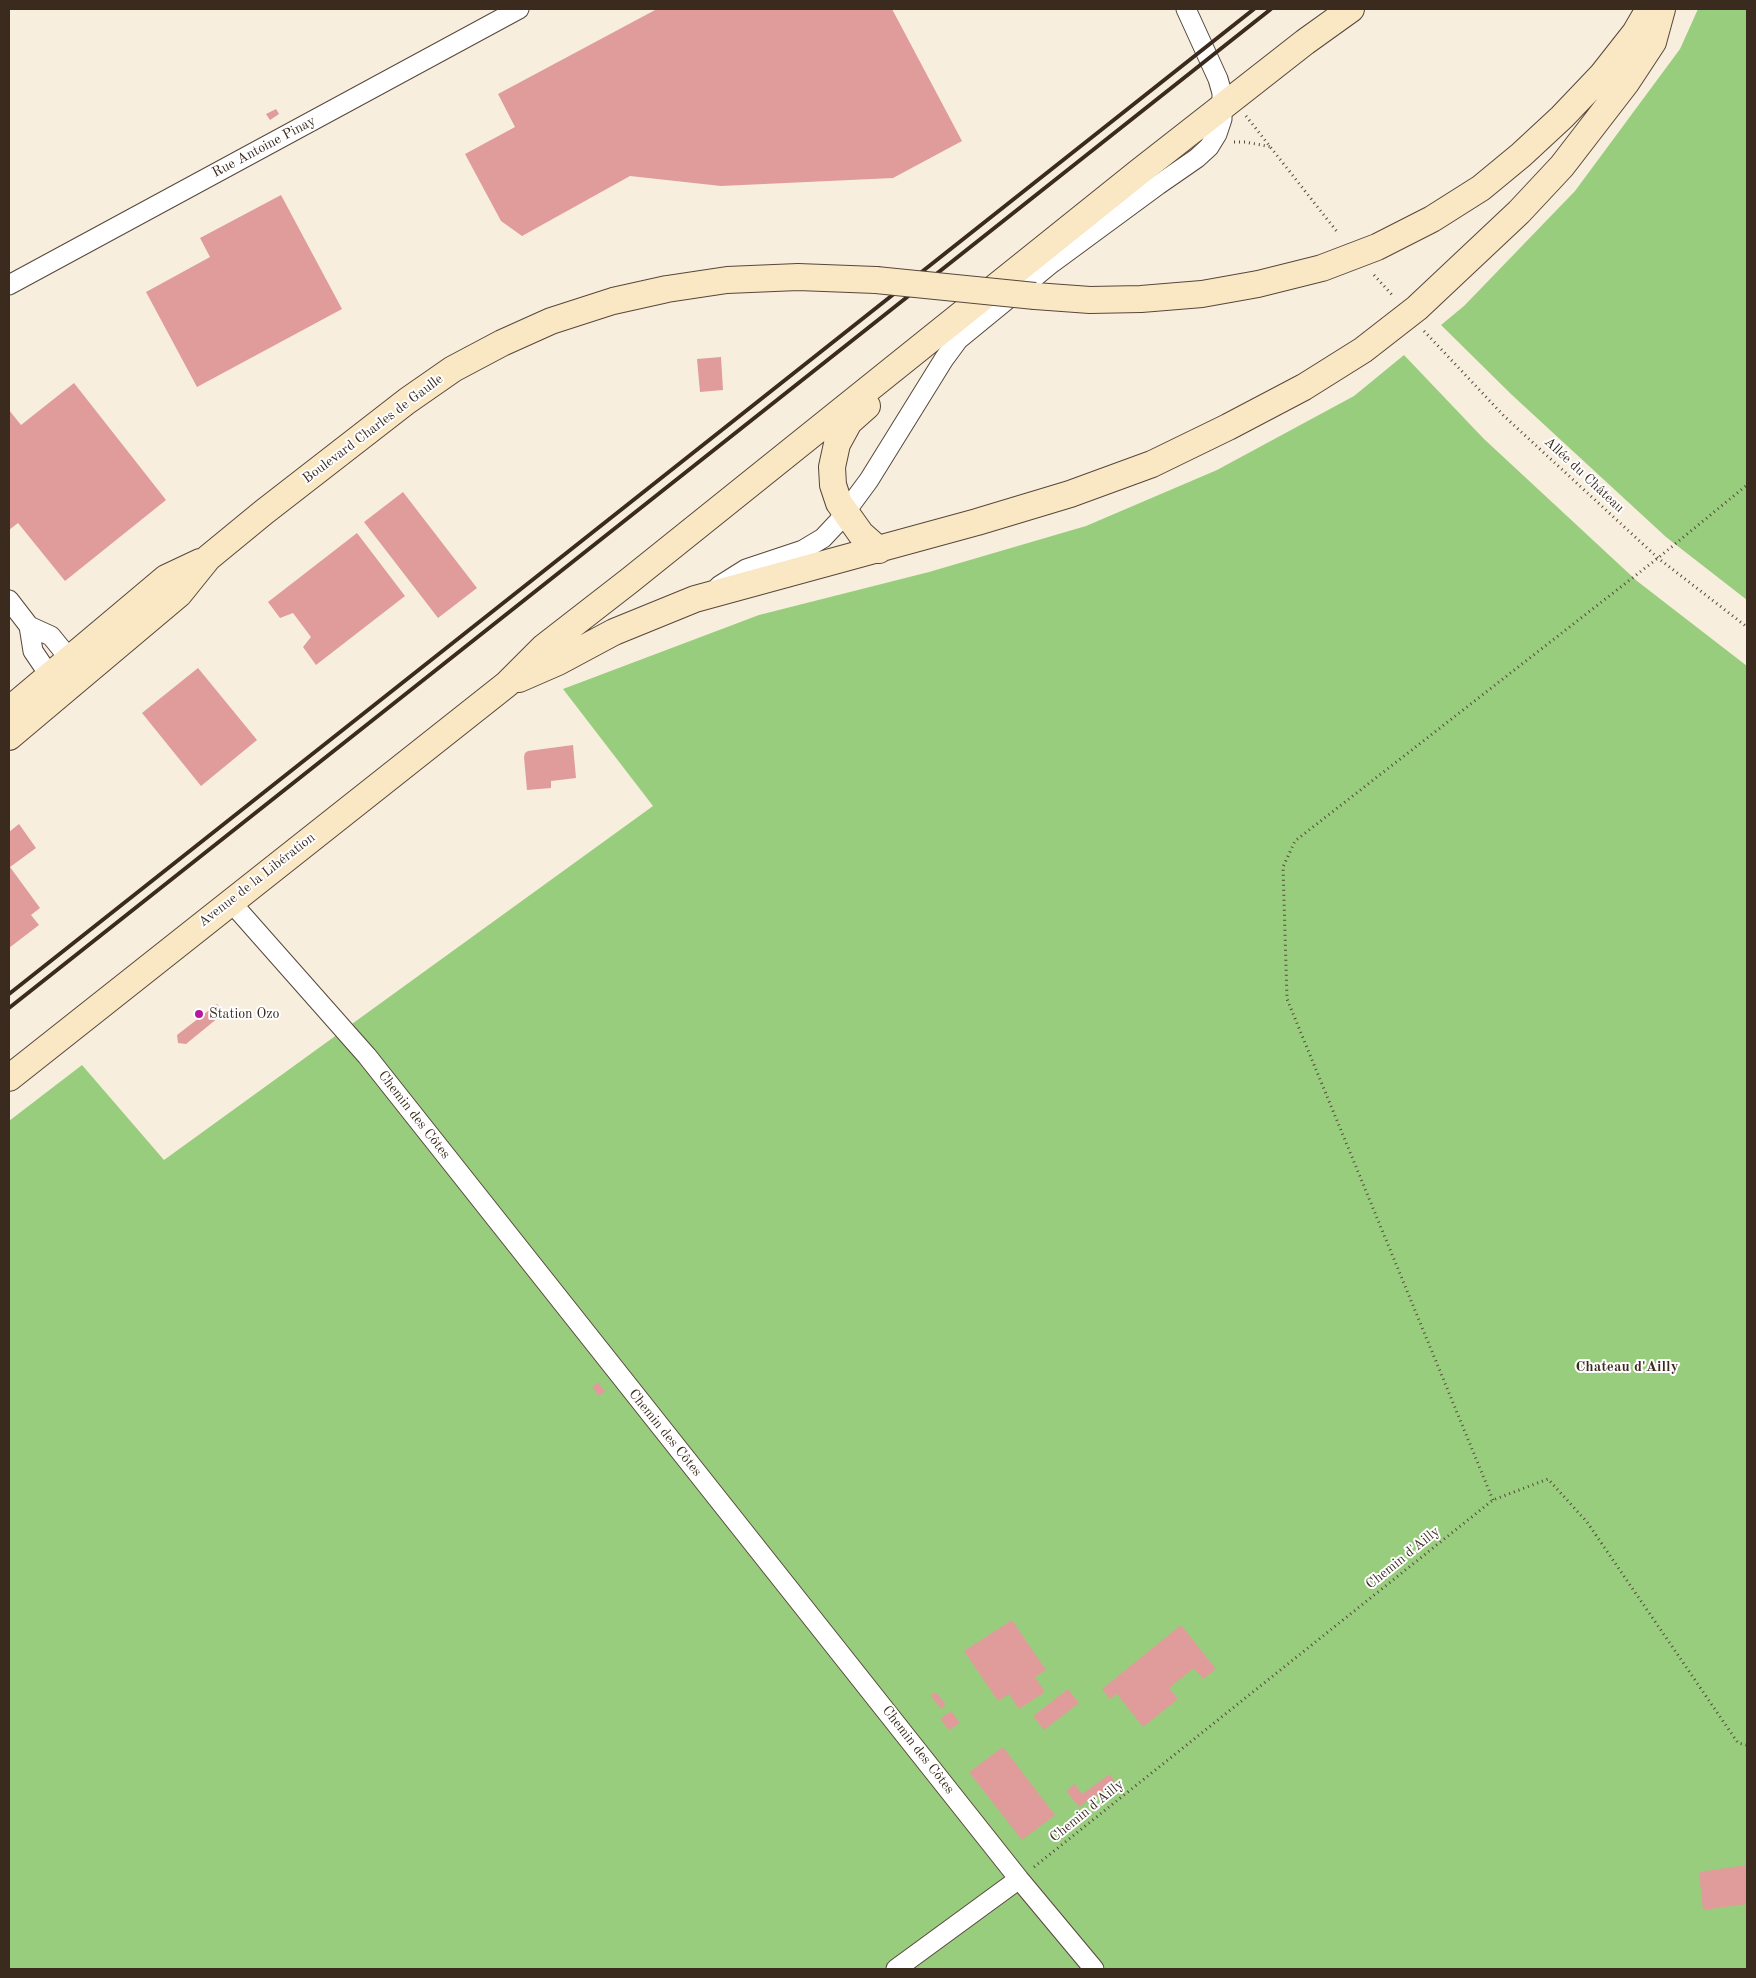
<!DOCTYPE html>
<meta charset="utf-8">
<style>
body{margin:0}
#map{position:relative;width:1756px;height:1978px;overflow:hidden;background:#f7eede;font-family:"Old Standard TT",serif}
canvas{display:block}
.frame{position:absolute;inset:0;border:10px solid #3b2a1e;pointer-events:none}
</style>
<div id="map">
<canvas width="1756" height="1978"></canvas>
<div class="frame"></div>
</div>
<script>
const ctx = document.querySelector('canvas').getContext('2d');
ctx.lineJoin = 'round';
function paint(path, color) { ctx.fillStyle = color; ctx.fill(path, 'evenodd'); }
const poly = rows => new Path2D(rows.map(r => 'M' + r).join(''));
function stroke(path, color, width, dash) { ctx.strokeStyle = color; ctx.lineWidth = width; ctx.lineCap = dash ? 'butt' : 'round'; ctx.setLineDash(dash || []); ctx.stroke(path); }
function label(font, color, halo, rows, align = 'center') {
  ctx.font = font + ' "Old Standard TT",serif'; ctx.lineWidth = 4; ctx.setLineDash([]); ctx.textBaseline = 'middle'; ctx.strokeStyle = halo; ctx.fillStyle = color; for (const [text, x, y, turn = 0] of rows) {
    ctx.save(); ctx.translate(x, y); ctx.rotate((+turn || 0) * Math.PI / 180); ctx.textAlign = isNaN(turn) ? turn : align; if (halo) ctx.strokeText(text, 0, 0); ctx.fillText(text, 0, 0); ctx.restore();
  }
}
paint(poly([
 [1698,9,1747,9,1747,600,1666,537,1512,395,1441,325,1464,306,1575,191,1680,49],
 [1404,355,1484,439,1637,581,1747,666,1747,1969,9,1969,9,1121,82,1065,164,1160,653,806,563,689,759,615,929,572,1086,526,1217,470,1354,396]
]), '#99cd7e');
paint(poly([
 [657,9,892,9,962,141,893,178,721,186,630,176,522,236,501,221,465,154,515,127,498,94],
 [276,109,279,114,270,120,266,114],
 [281,195,342,309,197,387,146,292,210,257,200,238],
 [721,357,723,390,700,392,697,359],
 [74,383,166,500,65,581,18,523,9,530,9,410,21,425],
 [403,492,477,588,438,618,364,522],
 [357,533,405,596,316,665,303,647,311,637,293,613,280,618,268,602],
 [198,668,257,740,201,786,142,713],
 [573,745,576,778,551,781,551,788,527,790,524,757,525,753,528,751],
 [19,824,36,848,10,867,40,908,31,915,39,925,9,948,9,832],
 [217,1004,224,1013,186,1044,178,1043,177,1035],
 [598,1382,605,1391,599,1396,592,1387],
 [1012,1620,1046,1670,1035,1677,1045,1692,1019,1709,1009,1694,998,1701,964,1651],
 [1181,1625,1216,1669,1203,1679,1194,1668,1169,1688,1178,1699,1143,1727,1117,1694,1110,1699,1102,1689],
 [1068,1689,1079,1703,1044,1730,1033,1716],
 [936,1692,946,1705,941,1709,930,1695],
 [951,1711,960,1723,949,1730,940,1719],
 [1003,1747,1055,1815,1022,1840,969,1772],
 [1110,1774,1115,1782,1079,1807,1066,1791,1075,1784,1082,1794],
 [1747,1865,1747,1904,1703,1910,1699,1872]
]), '#e09c9a');
const street = poly([
 [9,285,519,9],
 [719,586,746,569,803,550,823,538,838,522,869,480,944,359,958,340,1052,263,1158,185,1197,158,1209,147,1217,134,1222,119,1222,93,1218,79,1186,9],
 [9,600,29,626,51,636,77,668],
 [29,626,33,651,56,685],
 [230,901,367,1056,1019,1879,1094,1969],
 [896,1969,1019,1879]
]);
const secondary = poly([
 [1035,296,1090,300,1141,299,1202,294,1258,284,1322,268,1377,247,1432,219,1481,188,1521,155,1562,117,1602,75,1635,33,1649,9],
 [867,406,849,422,837,444,832,467,833,485,839,503,861,534,879,550],
 [519,679,558,662,614,632,695,599,977,522,1070,494,1152,464,1228,427,1304,387,1363,350,1417,308,1519,212,1562,166,1626,83,1653,42,1662,9],
 [9,710,166,578,200,562],
 [9,737,179,594,208,558,264,512,407,401,453,369,502,343,551,321,613,301,667,289,727,280,798,277,876,280],
 [9,1078,507,684,544,647,629,581,1139,172,1305,42,1351,9]
]);
stroke(street, '#57473b', 21);
stroke(secondary, '#57473b', 28);
stroke(poly([
 [1246,116,1338,233],
 [1234,142,1245,142,1272,147],
 [1374,275,1394,297],
 [1424,331,1504,416,1658,558,1747,627],
 [1493,1500,1287,999,1283,867,1295,841,1658,558,1747,485],
 [1034,1867,1493,1500,1548,1479,1587,1522,1738,1743,1747,1745]
]), '#57473b', 3, [1, 4]);
stroke(street, '#fff', 19);
stroke(secondary, '#fae7c3', 26);
stroke(poly([
 [9,994,1254,9],
 [9,1008,1271,9]
]), '#3b2a1e', 4);
const secondaryBridge = poly([
 [876,280,1035,296]
]);
stroke(secondaryBridge, '#57473b', 28, []);
stroke(secondaryBridge, '#fae7c3', 26);
for (const [x, y, r, color] of [
 [199,1014,5,"#b5179e"]
]) { const dot = new Path2D(); dot.arc(x, y, r, 0, 2 * Math.PI); ctx.fillStyle = color; ctx.fill(dot); stroke(dot, '#fff', 2); }
label('14px', '#3b2a1e', '#fff', [
 ["Rue Antoine Pinay",264,147,-28],
 ["Boulevard Charles de Gaulle",373,429,-37],
 ["Allée du Château",1584,475,43],
 ["Avenue de la Libération",257,880,-38],
 ["Chemin des Côtes",414,1115,52],
 ["Chemin des Côtes",665,1433,51],
 ["Chemin d'Ailly",1403,1558,-39],
 ["Chemin des Côtes",918,1750,52],
 ["Chemin d'Ailly",1087,1811,-39]
]);
label('14px', '#3b2a1e', '#fff', [
 ["Station Ozo",209,1014]
], 'left');
label('bold 15px', '#3b2a1e', '#fff', [
 ["Chateau d'Ailly",1627,1367]
]);
</script>
